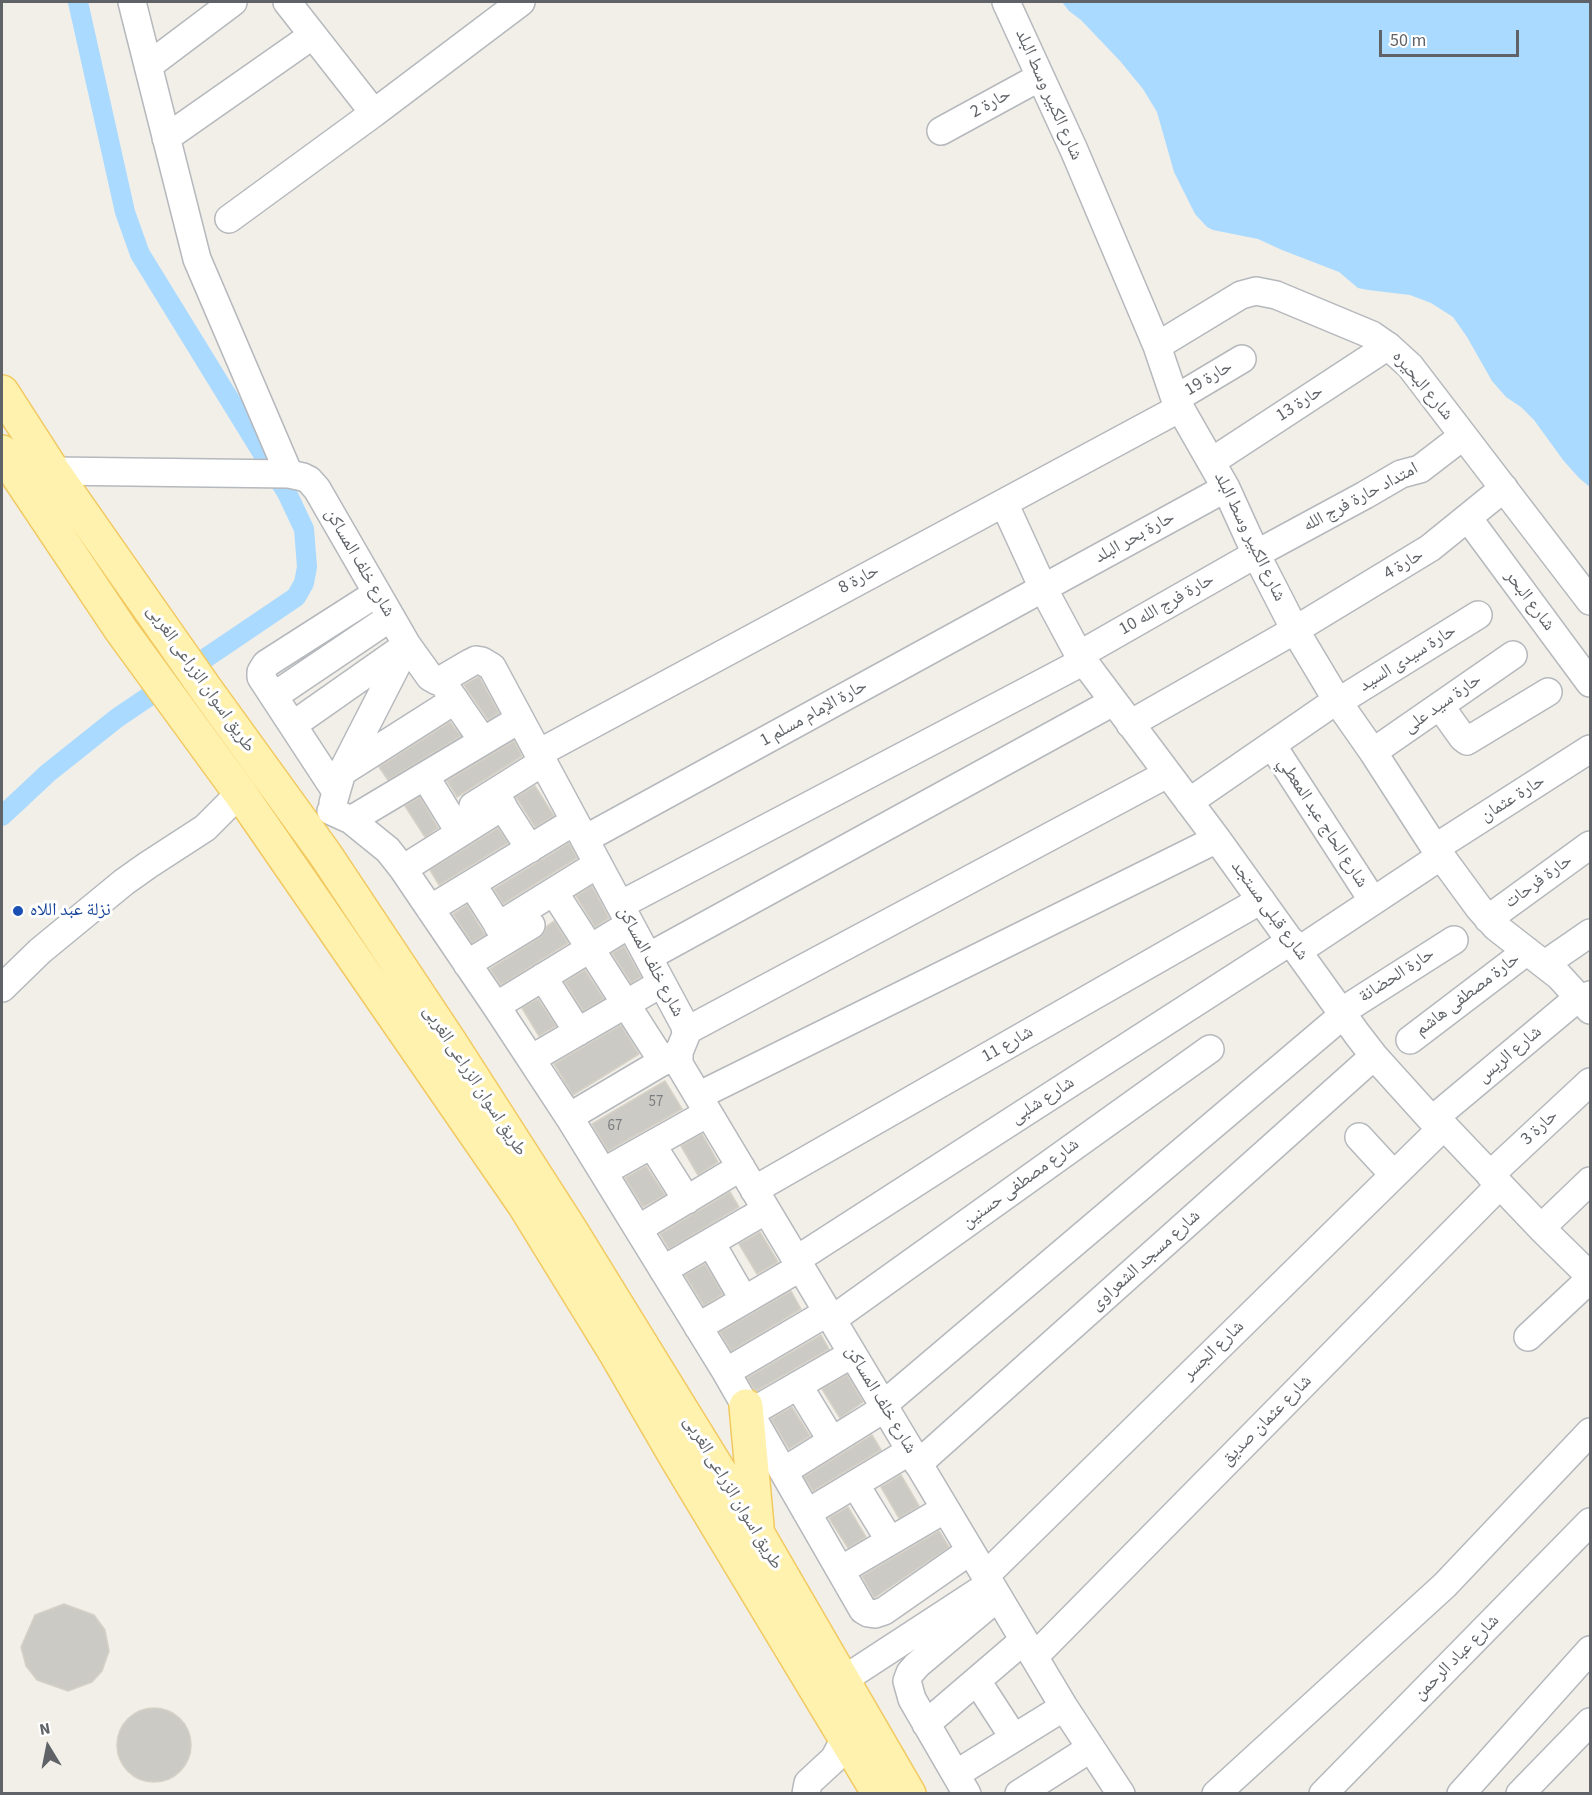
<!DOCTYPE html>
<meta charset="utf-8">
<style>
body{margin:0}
#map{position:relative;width:1592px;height:1795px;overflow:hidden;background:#f1efe8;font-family:"Source Sans 3",sans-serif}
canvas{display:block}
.frame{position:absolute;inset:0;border:3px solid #5f6368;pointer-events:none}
.north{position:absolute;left:18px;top:1717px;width:60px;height:60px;-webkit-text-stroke:4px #fff;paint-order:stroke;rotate:350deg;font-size:16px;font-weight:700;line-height:24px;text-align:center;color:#5f6368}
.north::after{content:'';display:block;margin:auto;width:21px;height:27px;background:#5f6368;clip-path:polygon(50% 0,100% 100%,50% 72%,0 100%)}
.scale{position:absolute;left:1379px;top:30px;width:140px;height:27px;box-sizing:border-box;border:3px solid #5f6368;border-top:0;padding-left:8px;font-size:18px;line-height:21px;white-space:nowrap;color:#5f6368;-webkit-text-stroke:4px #fff;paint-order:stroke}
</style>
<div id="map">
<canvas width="1592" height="1795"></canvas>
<div class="frame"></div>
<div class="north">N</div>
<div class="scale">50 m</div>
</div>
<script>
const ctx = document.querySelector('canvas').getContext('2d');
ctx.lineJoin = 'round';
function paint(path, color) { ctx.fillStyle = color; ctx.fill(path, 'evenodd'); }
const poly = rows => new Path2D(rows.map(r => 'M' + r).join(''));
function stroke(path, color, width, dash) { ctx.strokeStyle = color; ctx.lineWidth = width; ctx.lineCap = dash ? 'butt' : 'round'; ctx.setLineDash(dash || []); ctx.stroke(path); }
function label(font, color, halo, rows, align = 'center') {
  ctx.font = font + ' "Source Sans 3","Noto Naskh Arabic",sans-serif'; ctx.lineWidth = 6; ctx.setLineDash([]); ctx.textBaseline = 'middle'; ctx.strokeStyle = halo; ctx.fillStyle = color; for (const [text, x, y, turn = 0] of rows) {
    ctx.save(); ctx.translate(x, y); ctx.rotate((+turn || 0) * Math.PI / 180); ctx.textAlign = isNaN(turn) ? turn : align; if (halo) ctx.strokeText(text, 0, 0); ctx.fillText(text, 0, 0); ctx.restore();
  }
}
paint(poly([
 [1062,2,1590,2,1590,487,1579,478,1563,460,1534,420,1521,407,1506,397,1492,381,1467,337,1453,317,1431,303,1410,295,1368,290,1358,288,1339,272,1282,250,1258,239,1213,230,1207,227,1195,214,1174,172,1157,112,1143,89,1120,61,1081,20,1069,11]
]), '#aadaff');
stroke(poly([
 [2,816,48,773,117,718,296,597,304,583,307,567,304,529,287,493,140,254,125,212,78,2]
]), '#aadaff', 20);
const building = poly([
 [478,677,480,678,499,713,488,720,464,685,478,677],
 [450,722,461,736,388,780,379,767,450,722],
 [514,741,522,756,457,797,447,781,514,741],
 [535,786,554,816,535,827,516,797,535,786],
 [420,797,438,828,425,837,405,806,420,797],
 [498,828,508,843,439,885,430,870,498,828],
 [569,843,577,858,503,904,494,889,569,843],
 [592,886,609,918,595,927,576,896,592,886],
 [467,905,485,935,472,943,453,914,467,905],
 [554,921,568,943,501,985,490,969,539,938,544,933,547,926,554,921],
 [624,946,641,977,631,983,612,953,624,946],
 [585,970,604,999,583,1011,565,982,585,970],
 [538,999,556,1026,539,1036,522,1008,538,999],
 [621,1025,639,1054,573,1095,554,1064,621,1025],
 [665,1081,682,1109,608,1151,592,1124,665,1081],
 [702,1134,718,1162,698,1175,681,1146,702,1134],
 [646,1166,665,1195,643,1207,625,1178,646,1166],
 [730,1192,739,1207,669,1249,660,1234,730,1192],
 [760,1232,778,1262,757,1274,739,1244,760,1232],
 [705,1264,723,1294,704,1306,685,1275,705,1264],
 [791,1291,801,1309,731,1351,720,1332,791,1291],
 [821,1335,829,1349,756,1391,754,1389,747,1378,821,1335],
 [847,1375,863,1402,840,1418,822,1389,847,1375],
 [792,1407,810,1436,789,1449,771,1419,792,1407],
 [872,1435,881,1450,813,1491,804,1477,872,1435],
 [901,1475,919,1506,899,1518,881,1487,901,1475],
 [848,1507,866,1537,848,1548,829,1518,848,1507],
 [939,1531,949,1547,874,1598,862,1576,939,1531],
 [64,1604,94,1615,105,1630,109,1651,102,1671,92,1682,68,1691,37,1680,26,1666,21,1647,35,1615,64,1604],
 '117 1745a37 37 0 1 1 74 0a37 37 0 1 1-74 0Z'
]);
paint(building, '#cccac5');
stroke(building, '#d6d1c6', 1.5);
const minor = poly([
 [132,2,197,259,289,474],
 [287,2,374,113,521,2],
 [1006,2,1074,150,1157,346,1175,399,1226,488,1256,554,1295,630,1338,702,1373,752,1435,848,1479,908,1496,927,1559,976,1590,1010],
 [148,66,233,2],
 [941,131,1040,77],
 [166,138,313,35],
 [229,219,374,113],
 [1157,346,1241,295,1256,291,1276,295,1372,335,1388,346,1410,366,1590,601],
 [1175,399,1242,359],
 [1211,462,1388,346],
 [53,471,289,474,303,477,309,480,317,489,407,645,430,677,437,681,441,680,470,663,476,660,482,661,492,667,685,1026,686,1035,679,1052,679,1064,1024,1640,1064,1707,1121,1794],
 [1004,503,1043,588,1079,655,1217,839,1357,1034,1374,1056,1430,1118,1442,1124,1541,1228,1590,1276],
 [1468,518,1590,683],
 [1079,655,1256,554,1365,495,1401,474,1420,469,1463,436],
 [445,686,483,741],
 [274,696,391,617],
 [1338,702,1478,615],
 [1440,706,1463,738,1467,741,1548,692],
 [1130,724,1295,630,1430,548,1504,488],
 [293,725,404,647],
 [1272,745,1373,901],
 [1373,752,1513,655],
 [539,753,1180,408],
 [342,772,455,700],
 [425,776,460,833],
 [335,790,261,677,261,672,266,664,377,593],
 [494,793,530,849],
 [1189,802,1337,700],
 [333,803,342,772,407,645],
 [473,806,543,762],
 [331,811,351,820,388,850,403,869,496,1006,569,1117,726,1372,863,1610,868,1613,875,1614,884,1611,970,1551],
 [351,820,520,719],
 [585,839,1226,488],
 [1435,848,1590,749],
 [403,869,503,806],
 [472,884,507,939],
 [554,892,663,1062],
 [620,905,1084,661],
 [430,909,575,821],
 [1488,919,1590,845],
 [498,926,598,864],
 [1298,951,1441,856],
 [648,957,1113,702],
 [467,964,531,925],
 [1545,964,1590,933],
 [543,977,578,1032],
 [2,988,40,951,124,882,148,865,205,828,240,793],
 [496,1006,630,924],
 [1341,1012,1454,940],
 [686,1031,1167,774],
 [1410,1040,1527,951],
 [531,1059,662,983],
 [698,1096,1217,839],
 [569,1117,677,1053],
 [1433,1119,1573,1002,1590,995],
 [1359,1137,1394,1175],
 [652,1145,687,1200],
 [603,1172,708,1113],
 [1490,1175,1590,1082],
 [754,1190,1261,900],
 [1541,1228,1590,1181],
 [638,1229,741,1167],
 [711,1243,744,1300],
 [796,1260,1291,941],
 [663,1270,766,1210],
 [833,1319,1210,1049],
 [698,1327,801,1267],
 [1528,1337,1590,1279],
 [726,1372,828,1312],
 [798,1385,832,1441],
 [883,1405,1343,1015],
 [750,1413,852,1354],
 [918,1464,1374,1056],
 [784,1471,885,1408],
 [855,1484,890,1541],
 [807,1513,910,1451],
 [841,1570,945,1509],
 [985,1576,1444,1126],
 [1034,1657,1500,1185],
 [843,1680,990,1584],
 [977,1681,1014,1738],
 [926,1724,1024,1640],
 [956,1774,1064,1707],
 [806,1794,808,1783,834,1759,842,1744,845,1735],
 [967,1794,912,1699,907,1681,910,1673,917,1665,998,1597],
 [1019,1794,1091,1748],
 [1216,1794,1445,1585,1590,1432],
 [1323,1794,1590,1522],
 [1461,1794,1590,1650],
 [1520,1794,1590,1722]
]);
const major = poly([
 [2,392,53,471,205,688,325,854,450,1042,570,1229,758,1534,909,1794],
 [2,452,121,630,240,793,525,1206,615,1352,677,1459,879,1794],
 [746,1406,757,1526]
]);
stroke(minor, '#b5b8bc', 30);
stroke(major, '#f2c960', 36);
stroke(minor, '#fff', 27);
stroke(major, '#fff2af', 33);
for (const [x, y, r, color] of [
 [18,911,6,"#1a4fb4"]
]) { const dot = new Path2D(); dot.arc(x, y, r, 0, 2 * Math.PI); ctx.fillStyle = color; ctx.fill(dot); stroke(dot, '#fff', 2); }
label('15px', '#7a7d7f', null, [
 ["57",656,1103],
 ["67",615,1127]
]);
label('18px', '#5f6368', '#fff', [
 ["شارع الكبير وسط البلد",1048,95,66],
 ["حارة 2",991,104,-29],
 ["حارة 19",1209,379,-31],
 ["شارع البحيره",1422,386,50],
 ["حارة 13",1300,404,-33],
 ["امتداد حارة فرج الله",1361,498,-28],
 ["شارع الكبير وسط البلد",1249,537,64],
 ["حارة بحر البلد",1135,538,-29],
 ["شارع خلف المساكن",359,563,60],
 ["حارة 4",1404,565,-31],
 ["حارة 8",859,580,-28],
 ["شارع البحر",1529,601,53],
 ["حارة فرج الله 10",1167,605,-30],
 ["حارة سيدى السيد",1408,659,-32],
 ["طريق اسوان الزراعى الغربى",200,679,55],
 ["حارة سيد على",1443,704,-35],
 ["حارة الإمام مسلم 1",814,714,-29],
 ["حارة عثمان",1513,799,-32],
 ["شارع الحاج عبد المعطي",1322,823,57],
 ["حارة فرحات",1539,882,-36],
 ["شارع قبلى مستجد",1269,911,54],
 ["شارع خلف المساكن",650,962,62],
 ["حارة الحضانة",1397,976,-33],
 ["حارة مصطفى هاشم",1468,995,-37],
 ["شارع 11",1008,1045,-30],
 ["شارع الريس",1510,1055,-40],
 ["طريق اسوان الزراعى الغربى",474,1081,57],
 ["شارع شلبى",1043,1101,-33],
 ["حارة 3",1540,1128,-43],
 ["شارع مصطفى حسنين",1021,1184,-36],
 ["شارع مسجد الشعراوى",1146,1261,-42],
 ["شارع الجسر",1214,1351,-44],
 ["شارع خلف المساكن",880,1400,59],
 ["شارع عثمان صديق",1267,1421,-45],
 ["طريق اسوان الزراعى الغربى",732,1493,59],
 ["شارع عباد الرحمن",1457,1658,-45]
]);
label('18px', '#164399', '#fff', [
 ["نزلة عبد اللاه",30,911]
], 'left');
</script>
